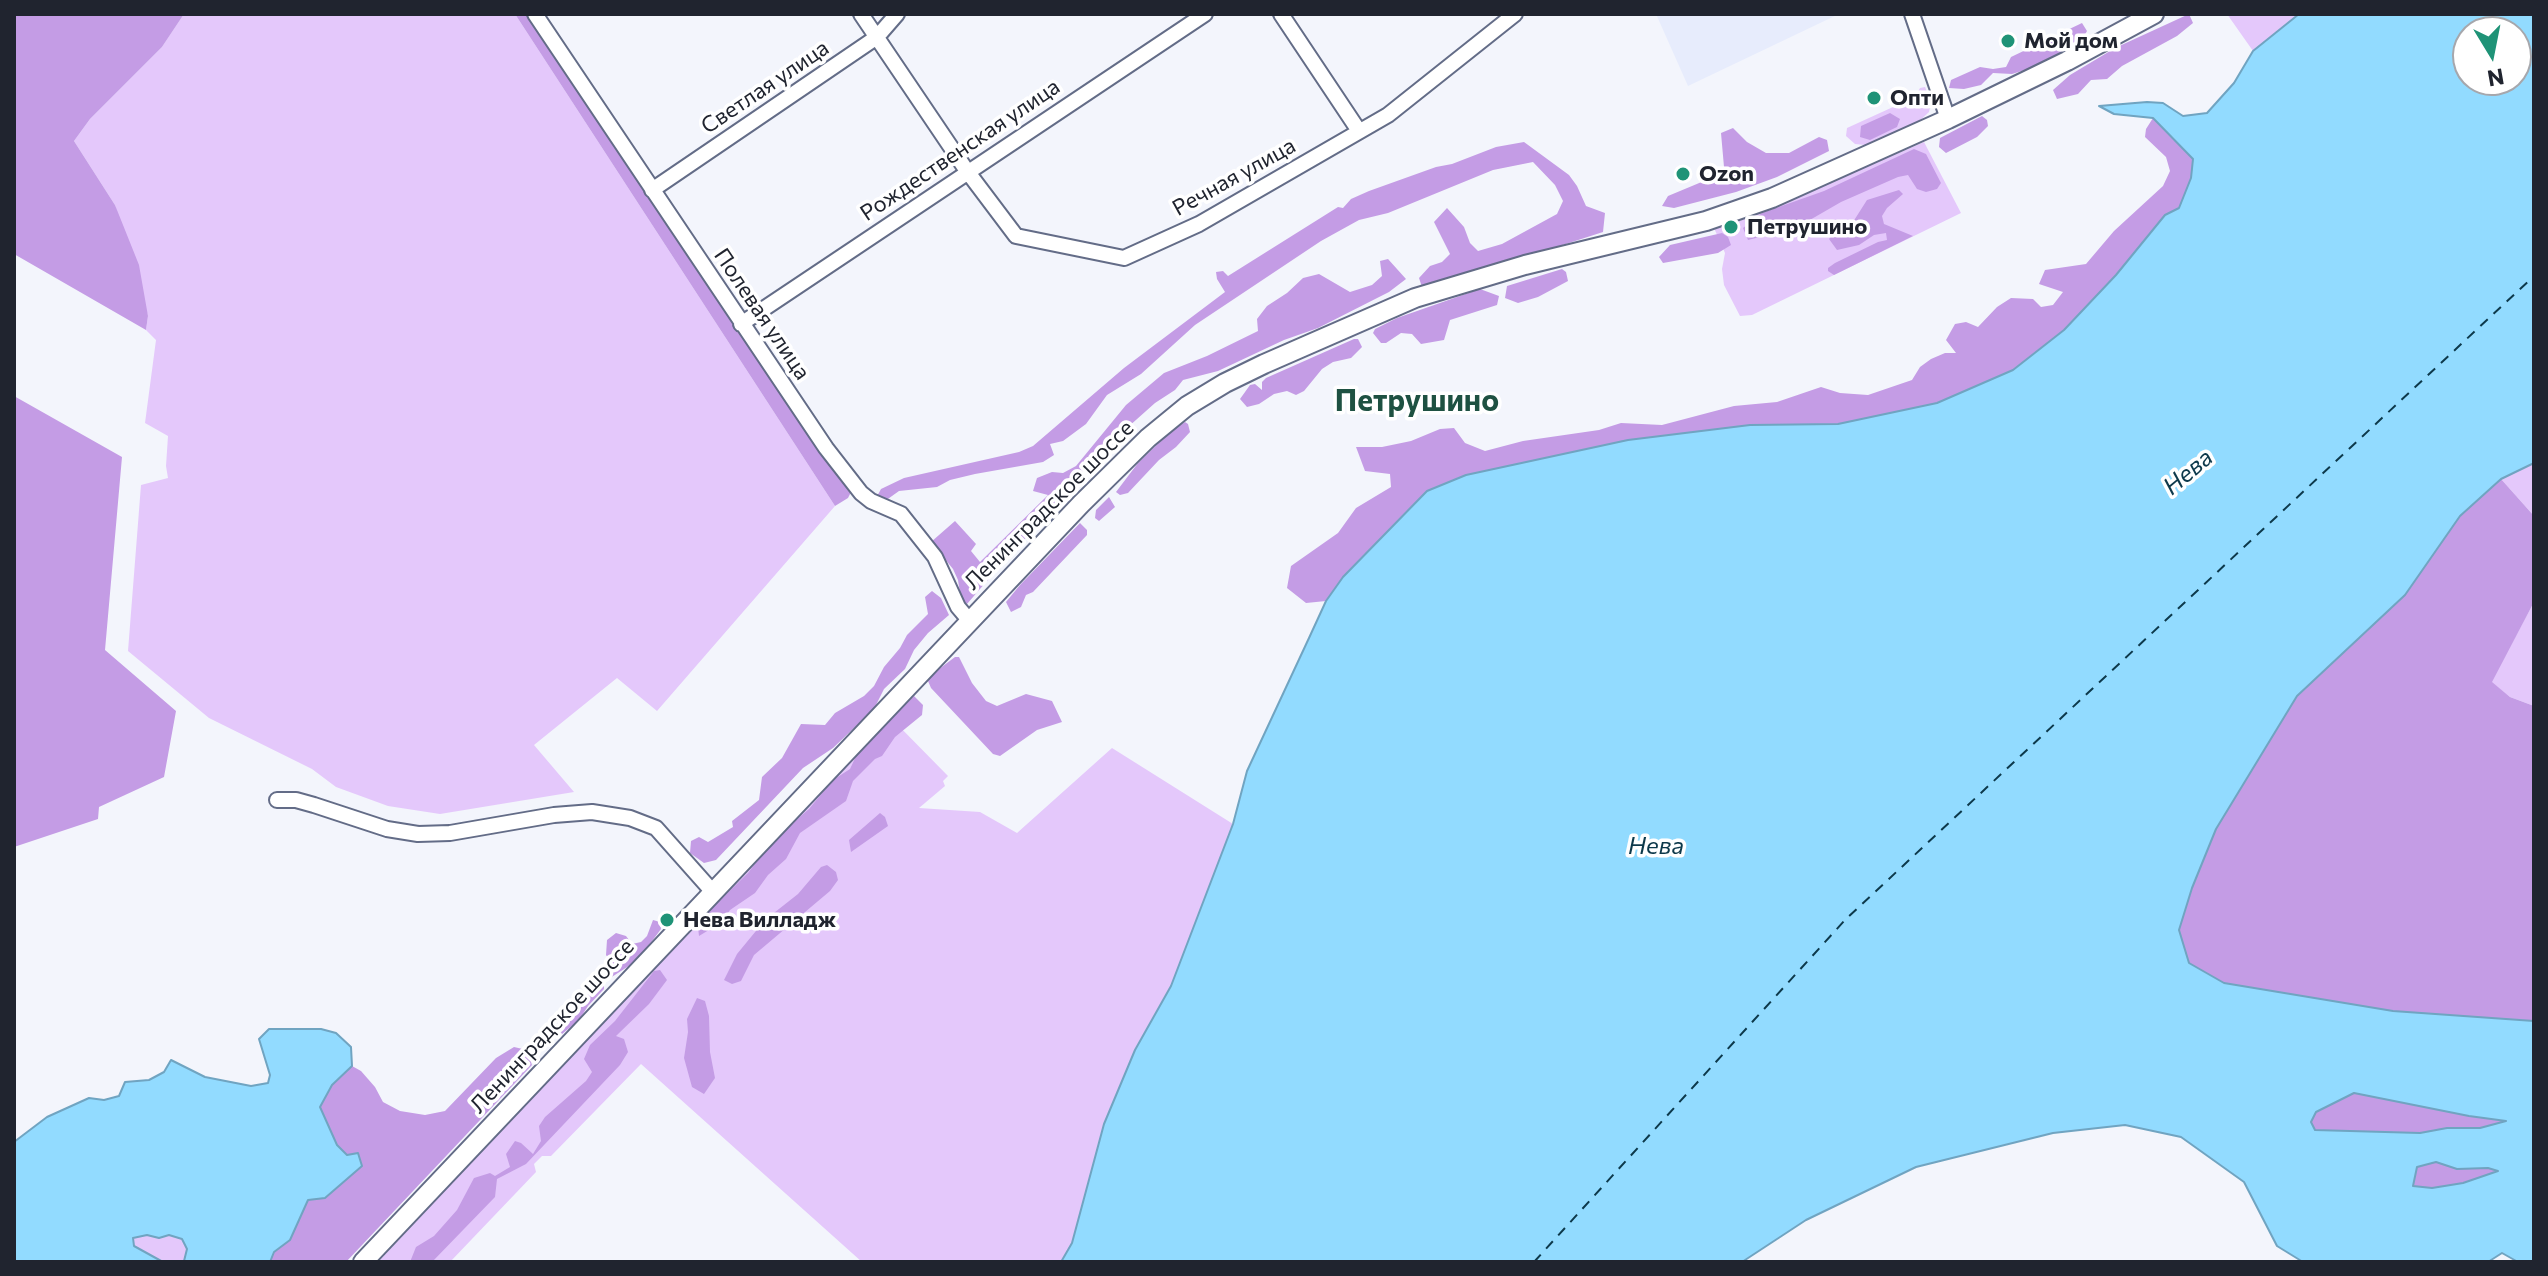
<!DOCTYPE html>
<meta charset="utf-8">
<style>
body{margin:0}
#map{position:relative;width:2548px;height:1276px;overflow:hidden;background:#f3f5fc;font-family:Commissioner,sans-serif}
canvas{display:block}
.frame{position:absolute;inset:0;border:16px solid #20242f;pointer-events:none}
.north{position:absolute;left:2452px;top:16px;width:80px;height:80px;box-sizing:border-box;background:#fff;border:2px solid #a6a7ac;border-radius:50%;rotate:170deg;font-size:22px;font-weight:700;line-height:32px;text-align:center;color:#20242f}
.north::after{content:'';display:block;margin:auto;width:28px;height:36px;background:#1f9377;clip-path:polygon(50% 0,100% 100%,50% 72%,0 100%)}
</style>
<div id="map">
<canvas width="2548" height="1276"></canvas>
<div class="frame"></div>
<div class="north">N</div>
</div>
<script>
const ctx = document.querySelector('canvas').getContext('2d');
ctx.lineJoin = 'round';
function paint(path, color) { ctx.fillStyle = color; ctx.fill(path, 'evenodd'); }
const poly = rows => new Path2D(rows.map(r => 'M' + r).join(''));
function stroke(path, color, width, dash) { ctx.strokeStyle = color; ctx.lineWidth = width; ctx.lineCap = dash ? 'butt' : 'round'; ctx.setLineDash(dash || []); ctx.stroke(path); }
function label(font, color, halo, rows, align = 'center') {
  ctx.font = font + ' Commissioner,sans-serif'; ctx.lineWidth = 7; ctx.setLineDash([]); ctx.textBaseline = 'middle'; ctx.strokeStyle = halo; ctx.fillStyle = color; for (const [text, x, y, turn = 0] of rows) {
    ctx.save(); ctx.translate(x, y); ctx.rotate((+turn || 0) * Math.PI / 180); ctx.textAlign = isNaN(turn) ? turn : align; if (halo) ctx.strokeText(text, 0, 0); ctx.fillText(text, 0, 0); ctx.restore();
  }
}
paint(poly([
 [1656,14,1839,14,1688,86]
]), '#e7ecfc');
paint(poly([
 [184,14,515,14,835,506,657,711,617,678,534,745,574,792,440,814,388,806,336,787,312,769,209,718,128,651,141,485,168,478,166,466,168,436,145,423,156,340,146,330,148,316,115,205,74,141,90,119,162,47],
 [2227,14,2299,14,2253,51],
 [1925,87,1931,101,1929,112,1910,130,1865,145,1855,144,1846,136,1847,128,1915,97,1920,88],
 [1924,142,1961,213,1752,315,1740,316,1724,285,1722,269,1725,253,1714,228,1724,226,1729,234,1736,232,1737,222],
 [2534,463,2534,516,2501,479],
 [2534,602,2534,706,2510,697,2491,682],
 [889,716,948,776,943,781,945,786,919,808,980,812,1017,833,1112,748,1233,824,1171,986,1135,1050,1072,1243,1061,1262,862,1262,641,1064,551,1156,542,1156,534,1164,536,1172,450,1262,378,1262],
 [147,1235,159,1238,169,1235,182,1239,187,1249,184,1261,163,1262,134,1246,133,1238]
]), '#e4c8fb');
paint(poly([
 [14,14,184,14,162,47,90,119,74,141,115,205,139,265,148,316,146,330,14,254],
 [515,14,529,14,696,269,822,451,852,490,848,498,835,506],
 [2189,14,2193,23,2177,36,2122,66,2107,79,2091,80,2078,94,2057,99,2053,90,2070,75,2115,48],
 [2082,23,2087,31,2080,43,2047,63,2012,74,1993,73,1981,85,1964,89,1949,88,1951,80,1980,67,1993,69,2006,67,2011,57],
 [1890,113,1900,119,1897,127,1870,140,1860,137,1861,126],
 [1982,116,1987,120,1988,126,1977,137,1946,153,1939,147,1940,138],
 [2153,118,2193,159,2191,178,2179,208,2165,215,2116,275,2064,330,2013,370,1937,403,1838,424,1750,425,1628,440,1427,491,1343,577,1326,601,1306,603,1287,588,1291,566,1338,533,1356,508,1391,487,1390,474,1365,471,1356,447,1382,447,1411,441,1440,429,1454,428,1465,443,1485,451,1523,441,1599,430,1621,423,1662,425,1734,406,1777,402,1821,387,1840,393,1868,395,1912,380,1920,367,1931,359,1945,353,1956,353,1946,340,1955,324,1966,322,1978,327,1997,307,2011,298,2033,299,2041,307,2053,305,2063,292,2039,284,2045,270,2086,264,2114,231,2163,186,2170,171,2166,157,2145,137,2146,129],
 [1733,128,1747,142,1766,153,1789,153,1819,137,1827,140,1829,151,1777,177,1736,192,1674,208,1662,206,1668,196,1716,176,1724,167,1721,133],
 [1524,142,1569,175,1577,186,1586,206,1605,213,1603,232,1423,290,1419,278,1430,266,1442,262,1450,254,1434,222,1447,208,1464,227,1470,243,1478,251,1502,244,1557,214,1563,201,1555,185,1533,162,1493,170,1388,213,1359,220,1321,241,1195,325,1141,374,1107,395,1086,424,1063,441,1050,444,1054,455,1043,462,975,474,950,480,937,487,899,491,885,501,875,500,881,489,904,478,1019,452,1033,446,1124,368,1225,292,1217,279,1216,272,1223,271,1228,276,1338,207,1343,208,1351,199,1369,191,1436,167,1452,164,1496,147],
 [1914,149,1926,154,1941,183,1937,189,1926,192,1917,189,1908,175,1898,177,1841,202,1796,228,1748,240,1743,228,1762,213,1824,191],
 [1899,190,1903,194,1887,208,1882,216,1884,224,1913,236,1834,275,1828,271,1828,268,1835,263,1878,242,1887,240,1886,233,1874,235,1859,245,1837,250,1829,239,1835,231,1853,222,1867,200],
 [1722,233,1728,237,1731,245,1718,253,1663,263,1659,257,1670,245],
 [1388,259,1406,279,1389,292,1318,328,1284,340,1218,371,1183,380,1175,390,1155,403,1118,436,1088,465,1062,502,1012,552,967,604,961,600,958,580,953,569,931,542,955,521,976,544,971,551,980,562,1048,495,1033,491,1037,478,1052,472,1063,473,1076,466,1126,405,1164,373,1207,356,1258,331,1257,319,1267,306,1287,293,1303,278,1319,274,1350,292,1372,285,1382,276,1380,261],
 [1562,269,1566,272,1568,281,1538,297,1518,303,1505,298,1507,286],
 [1480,289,1499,296,1497,305,1450,320,1444,340,1421,344,1412,334,1401,333,1386,343,1381,343,1373,333,1375,329,1397,318],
 [1354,339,1358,339,1362,347,1351,358,1333,362,1322,369,1304,391,1296,395,1287,391,1274,394,1259,404,1247,407,1240,399,1250,385,1255,384,1262,390,1262,382,1266,378],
 [14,396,122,457,105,650,176,711,164,777,99,807,98,819,14,847],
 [1185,422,1188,424,1190,432,1176,447,1159,460,1128,493,1120,495,1116,492,1138,463,1170,432],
 [2501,479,2534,516,2534,602,2492,682,2510,697,2534,706,2534,1021,2393,1011,2224,983,2189,963,2179,929,2192,888,2216,829,2297,696,2405,595,2460,516],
 [1109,497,1115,507,1099,521,1095,518,1096,510],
 [1080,523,1087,530,1087,535,1033,592,1026,595,1021,607,1011,612,1006,602,1020,585],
 [932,591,941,598,949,615,928,633,914,650,905,669,884,689,874,709,833,748,803,768,716,860,704,863,690,853,691,841,699,837,708,842,733,827,732,821,759,800,762,777,782,758,801,724,825,725,835,713,864,696,874,686,884,667,900,648,907,635,928,614,925,597],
 [955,657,959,657,972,683,986,701,997,706,1026,694,1052,701,1062,722,1037,730,1000,756,993,754,931,688,928,681,931,675],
 [914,696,923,705,922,715,895,737,882,756,875,759,853,781,846,801,800,833,786,859,768,875,755,893,730,910,722,922,699,936,698,927,701,919,748,873,773,840,809,809,833,780,850,769,857,754],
 [880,813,885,817,888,826,851,852,849,840],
 [827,865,836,872,838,880,830,891,754,955,741,981,732,984,724,980,737,954,765,920,798,894,821,867],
 [653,920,660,922,661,929,638,960,604,982,604,989,588,1006,579,1020,556,1039,553,1028,574,1009,579,1000,597,988,598,981,613,965,606,955,607,940,616,933,626,936,632,944,641,942,647,936],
 [660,970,667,980,649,1004,616,1036,624,1039,628,1052,620,1065,526,1164,497,1179,495,1197,432,1262,410,1262,416,1247,434,1236,457,1210,474,1178,490,1173,495,1176,510,1167,506,1154,515,1141,521,1143,533,1154,541,1141,539,1126,545,1117,586,1081,592,1072,584,1059,590,1045,615,1021,654,971],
 [697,998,705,1001,709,1016,710,1052,715,1078,704,1094,692,1087,684,1058,688,1032,687,1019],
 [514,1047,527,1050,532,1065,346,1262,270,1262,274,1252,290,1240,308,1199,325,1198,338,1186,347,1155,337,1145,320,1107,332,1085,352,1066,361,1071,375,1087,383,1102,400,1111,425,1115,445,1111,496,1058],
 [2354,1092,2469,1116,2509,1121,2480,1128,2447,1128,2420,1133,2315,1130,2311,1122,2316,1112],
 [2436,1162,2457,1169,2488,1168,2500,1170,2463,1183,2432,1188,2413,1186,2416,1167]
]), '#c49ce5');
const water = poly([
 [2299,14,2534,14,2534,463,2501,479,2460,516,2405,595,2297,696,2216,829,2192,888,2179,930,2189,963,2224,983,2393,1011,2534,1021,2534,1262,2518,1262,2502,1253,2488,1262,2303,1262,2277,1246,2244,1182,2181,1137,2125,1125,2053,1133,1916,1167,1806,1220,1742,1262,1061,1262,1072,1243,1104,1124,1135,1050,1171,986,1233,824,1247,771,1309,638,1326,601,1343,577,1427,491,1466,475,1628,440,1750,425,1838,424,1937,403,2013,370,2064,330,2116,275,2165,215,2179,208,2191,178,2193,159,2153,118,2114,114,2099,106,2147,102,2163,103,2183,116,2207,113,2234,83,2253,51,2299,14],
 [2468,32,2516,32,2516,80,2468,80,2468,32],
 [2354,1093,2469,1116,2506,1121,2480,1128,2447,1128,2420,1133,2315,1130,2311,1122,2316,1112,2354,1093],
 [2436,1162,2457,1169,2488,1168,2498,1171,2463,1183,2432,1188,2413,1186,2417,1167,2436,1162],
 [269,1029,321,1029,336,1033,351,1047,352,1066,332,1085,320,1107,337,1145,347,1155,358,1153,362,1166,325,1198,308,1200,290,1240,274,1252,270,1262,170,1262,184,1261,187,1249,182,1239,169,1235,159,1238,147,1235,133,1238,134,1246,163,1262,14,1262,14,1142,47,1117,89,1098,104,1100,119,1096,125,1082,149,1080,164,1072,171,1060,205,1077,251,1086,268,1083,270,1075,259,1039,269,1029]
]);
paint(water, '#92dbff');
stroke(water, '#70a4c1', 2);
stroke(poly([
 [1534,1262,1845,920,2534,276]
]), '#0d394b', 2, [10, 8]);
const minor = poly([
 [535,14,826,448,861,493,871,501,901,514,935,557,958,607,969,620],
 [861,14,967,171,1016,236,1124,258,1199,224,1388,115,1515,14],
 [1281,14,1359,131],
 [1912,14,1948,119],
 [652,190,877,37,897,14],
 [741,324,1205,14],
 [277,800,296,800,314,805,387,829,418,834,450,833,554,815,592,812,630,818,656,828,712,891]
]);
const major = poly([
 [363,1262,1081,504,1148,438,1187,406,1225,383,1264,364,1415,298,1525,265,1706,221,1772,198,1948,119,2067,61,2154,14]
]);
stroke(minor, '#636c87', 18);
stroke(major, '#636c87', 22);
stroke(minor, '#fff', 14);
stroke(major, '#fff', 18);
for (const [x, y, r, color] of [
 [2008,41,8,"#1f9377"],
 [1874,98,8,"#1f9377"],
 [1683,174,8,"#1f9377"],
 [1731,227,8,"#1f9377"],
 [667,920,8,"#1f9377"]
]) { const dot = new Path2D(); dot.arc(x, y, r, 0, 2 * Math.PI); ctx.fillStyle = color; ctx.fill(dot); stroke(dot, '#fff', 3); }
label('bold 22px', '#20242f', '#fff', [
 ["Мой дом",2024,41],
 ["Опти",1890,98],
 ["Ozon",1699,174],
 ["Петрушино",1747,227],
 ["Нева Вилладж",683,920]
], 'left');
label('22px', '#20242f', '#fff', [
 ["Светлая улица",765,87,-34],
 ["Рождественская улица",960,150,-34],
 ["Речная улица",1234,177,-29],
 ["Полевая улица",762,314,56],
 ["Ленинградское шоссе",1049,505,-45],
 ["Ленинградское шоссе",552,1026,-47]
]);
label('italic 24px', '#0d394b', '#fff', [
 ["Нева",2188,472,-40],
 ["Нева",1656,846]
]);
label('bold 30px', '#1e5142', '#fff', [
 ["Петрушино",1417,401]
]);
</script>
